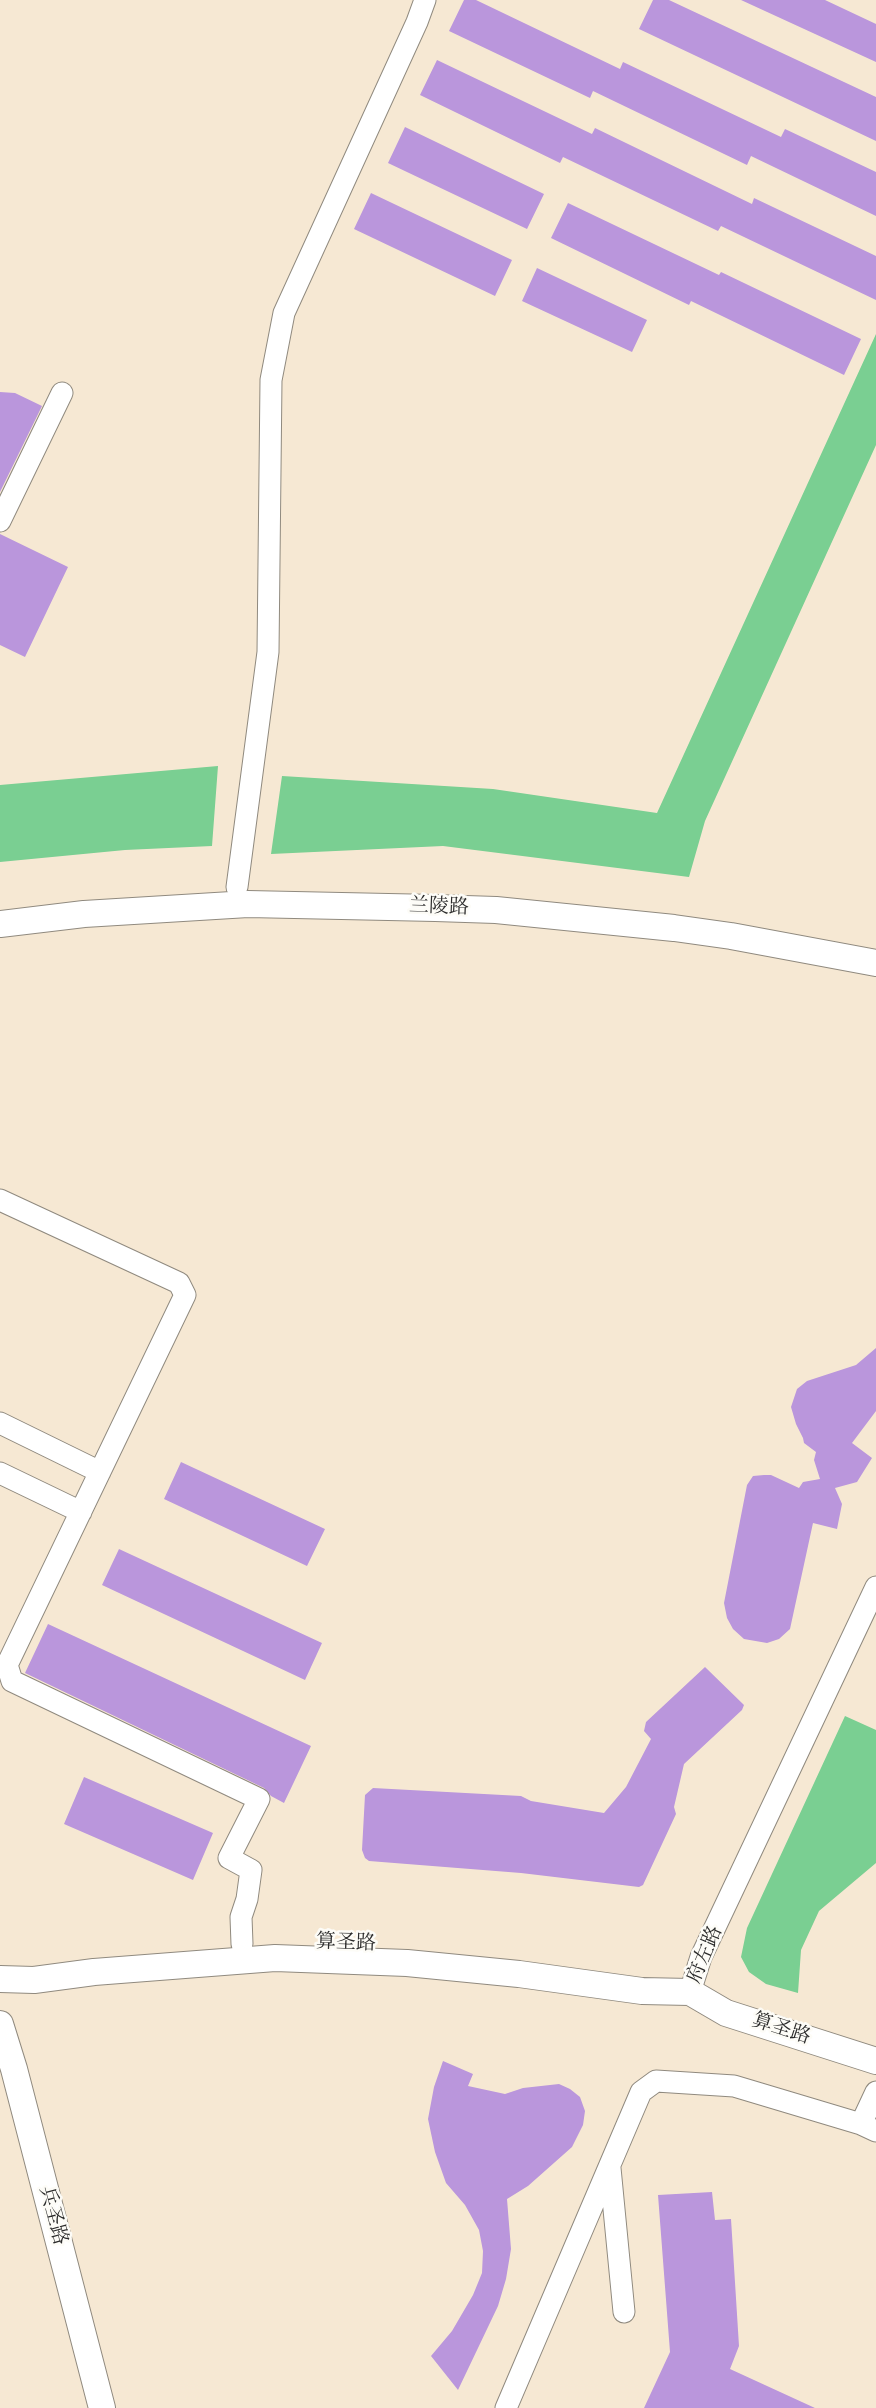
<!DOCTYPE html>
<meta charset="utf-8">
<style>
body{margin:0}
canvas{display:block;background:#f6e8d3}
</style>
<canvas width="876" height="2408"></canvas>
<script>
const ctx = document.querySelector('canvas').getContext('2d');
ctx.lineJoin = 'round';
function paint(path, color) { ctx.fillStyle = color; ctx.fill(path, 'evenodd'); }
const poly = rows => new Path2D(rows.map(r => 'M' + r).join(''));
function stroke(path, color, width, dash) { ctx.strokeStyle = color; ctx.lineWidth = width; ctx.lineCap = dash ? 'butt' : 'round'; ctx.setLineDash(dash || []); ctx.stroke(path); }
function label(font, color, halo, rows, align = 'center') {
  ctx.font = font + ' "IM FELL DW Pica","Noto Serif SC",serif'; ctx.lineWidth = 5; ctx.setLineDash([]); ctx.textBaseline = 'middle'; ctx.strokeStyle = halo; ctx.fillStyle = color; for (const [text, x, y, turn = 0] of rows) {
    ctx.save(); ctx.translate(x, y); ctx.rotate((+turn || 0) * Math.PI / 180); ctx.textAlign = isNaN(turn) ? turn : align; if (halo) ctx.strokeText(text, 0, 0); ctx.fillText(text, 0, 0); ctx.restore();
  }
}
paint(poly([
 [876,334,876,445,705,821,689,877,443,846,271,854,282,776,493,789,657,813],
 [218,766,212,846,125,850,0,862,0,785],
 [845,1716,876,1730,876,1863,819,1911,801,1950,798,1993,766,1984,749,1972,741,1957,747,1928]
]), '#7acf92');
paint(poly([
 [464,0,476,0,620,69,623,62,781,137,785,129,876,172,876,216,751,156,747,165,593,91,590,98,449,31],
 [653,0,669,0,876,97,876,141,639,29],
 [741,0,825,0,876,24,876,62],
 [437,60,592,134,595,128,752,204,754,198,876,256,876,300,721,226,718,231,563,157,560,163,420,95],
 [405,127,544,194,527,229,388,163],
 [371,193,512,260,495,296,354,229],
 [568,203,719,275,721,272,861,339,844,375,691,301,689,305,551,238],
 [537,268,647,320,632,352,522,301],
 [0,392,15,393,42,406,0,492],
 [0,534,68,567,25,657,0,645],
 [876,1348,876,1411,852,1443,872,1458,857,1482,835,1488,842,1504,837,1529,813,1523,790,1629,779,1639,767,1643,744,1639,733,1629,727,1618,724,1603,747,1485,753,1476,764,1475,771,1475,799,1488,803,1482,820,1479,814,1460,816,1452,804,1443,803,1438,796,1424,791,1407,797,1389,807,1381,856,1365],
 [181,1462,325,1529,307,1566,164,1499],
 [119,1549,322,1643,305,1680,102,1585],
 [48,1624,311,1746,284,1803,271,1796,264,1788,25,1673],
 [705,1667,744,1705,742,1710,684,1764,674,1807,676,1814,643,1885,639,1887,521,1873,369,1861,365,1858,362,1850,365,1795,373,1788,521,1796,531,1801,604,1813,626,1787,651,1739,644,1731,646,1722],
 [84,1777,213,1833,193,1880,64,1824],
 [443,2061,473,2074,468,2086,505,2094,523,2088,559,2084,570,2089,580,2097,585,2111,583,2125,572,2147,528,2186,507,2199,511,2249,506,2279,498,2306,458,2390,431,2356,452,2331,473,2295,482,2273,483,2251,479,2230,465,2205,446,2183,435,2152,428,2119,434,2087],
 [712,2192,715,2220,731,2219,739,2346,730,2369,815,2408,644,2408,670,2352,658,2195]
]), '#ba96dc');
const minor = poly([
 [0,521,62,393],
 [237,887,268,652,271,380,284,313,417,22,425,0],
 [0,1200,179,1283,185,1295,7,1665,12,1681,259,1799,229,1858,251,1870,247,1899,241,1917,242,1944],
 [0,1423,100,1472],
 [0,1473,81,1512],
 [690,1992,701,1957,876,1587],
 [861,2124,876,2092],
 [610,2168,624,2312],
 [506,2408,641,2092,656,2081,734,2086,861,2124,876,2131]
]);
const major = poly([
 [0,924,84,914,248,904,435,908,496,910,674,928,731,936,876,963],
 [0,1979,34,1980,94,1972,275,1958,407,1963,519,1974,642,1991,690,1992,726,2013,876,2061],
 [0,2024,14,2069,102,2408]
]);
stroke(minor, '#908a7f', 23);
stroke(major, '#908a7f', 28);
stroke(minor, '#fff', 21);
stroke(major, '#fff', 26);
label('20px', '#2b2b2b', '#fdfcf7', [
 ["兰陵路",439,908,2],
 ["算圣路",346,1944,2],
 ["府左路",706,1955,-67],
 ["算圣路",781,2030,18],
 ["兵圣路",52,2216,75]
]);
</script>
